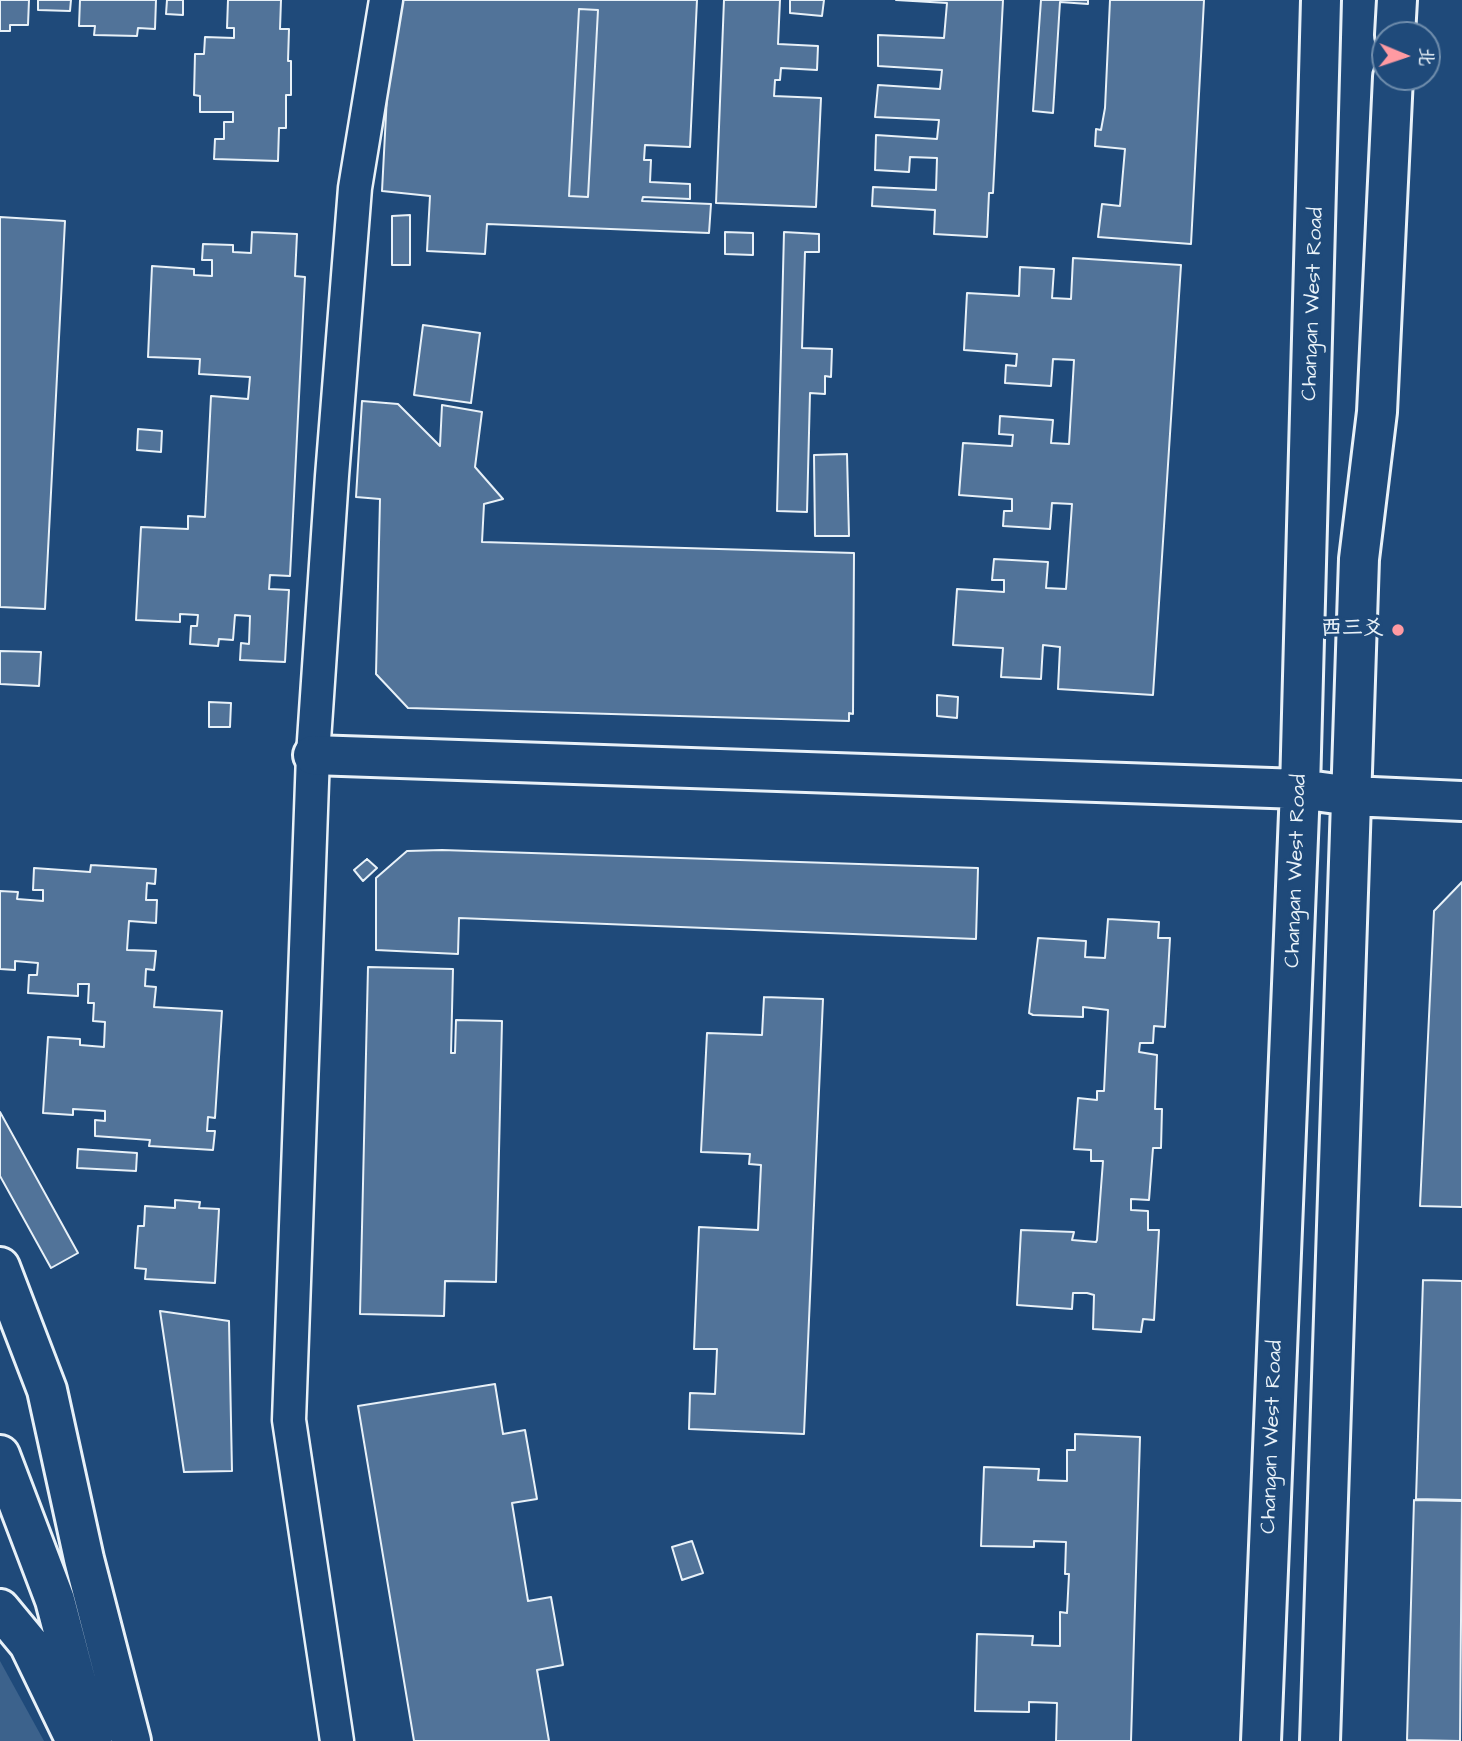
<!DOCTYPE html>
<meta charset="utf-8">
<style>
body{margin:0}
#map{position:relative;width:1462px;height:1741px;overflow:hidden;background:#1f4a7a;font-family:"Architects Daughter","LXGW WenKai TC",sans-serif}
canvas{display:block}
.north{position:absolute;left:1371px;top:21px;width:70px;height:70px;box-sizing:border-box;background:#1f4a7a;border:2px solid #6f8dac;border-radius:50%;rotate:92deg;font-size:19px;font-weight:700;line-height:28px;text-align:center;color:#e8f1f8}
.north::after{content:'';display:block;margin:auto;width:24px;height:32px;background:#ff9aa2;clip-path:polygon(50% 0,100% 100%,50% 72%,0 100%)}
</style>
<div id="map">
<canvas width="1462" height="1741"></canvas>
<div class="north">北</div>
</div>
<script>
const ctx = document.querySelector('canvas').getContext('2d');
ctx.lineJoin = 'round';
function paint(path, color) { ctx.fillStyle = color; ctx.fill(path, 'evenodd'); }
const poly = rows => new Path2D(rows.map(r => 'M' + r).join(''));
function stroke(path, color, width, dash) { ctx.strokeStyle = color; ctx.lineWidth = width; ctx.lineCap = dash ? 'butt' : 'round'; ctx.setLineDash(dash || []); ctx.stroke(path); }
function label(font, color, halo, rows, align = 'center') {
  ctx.font = font + ' "Architects Daughter","LXGW WenKai TC",sans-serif'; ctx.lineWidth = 6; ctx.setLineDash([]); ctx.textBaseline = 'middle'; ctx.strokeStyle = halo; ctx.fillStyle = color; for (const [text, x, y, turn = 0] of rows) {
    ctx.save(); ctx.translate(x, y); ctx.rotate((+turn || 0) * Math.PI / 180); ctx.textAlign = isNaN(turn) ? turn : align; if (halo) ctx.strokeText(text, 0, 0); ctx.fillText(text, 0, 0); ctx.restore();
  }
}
paint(poly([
 [0,1661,44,1741,0,1741]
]), '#3c628c');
const building = poly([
 [0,0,29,0,28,25,10,25,10,31,0,31,0,0],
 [38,0,71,0,70,11,38,10,38,0],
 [80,0,156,0,155,29,138,28,137,36,94,35,95,26,79,26,80,0],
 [167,0,183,0,183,15,166,14,167,0],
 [228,0,281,0,280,29,289,29,288,61,291,61,291,95,286,95,286,128,279,128,278,161,214,159,215,139,224,139,224,122,233,122,233,112,200,112,200,96,194,95,195,54,204,54,205,37,234,38,234,28,227,28,228,0],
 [392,0,697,0,690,147,645,145,644,160,651,160,650,182,690,184,690,199,643,197,642,201,711,204,709,233,487,224,485,254,427,251,430,196,382,191,392,0],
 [579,9,598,10,588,197,569,196,579,9],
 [724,0,780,0,778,44,818,46,817,70,781,68,780,80,775,80,774,96,821,98,816,207,716,203,724,0],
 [790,0,824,0,822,16,790,13,790,0],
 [896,0,1003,0,993,193,989,193,987,237,934,234,935,210,872,206,873,187,936,190,937,158,910,157,909,172,875,170,876,135,937,139,939,120,875,117,878,85,940,89,942,70,878,66,878,35,944,38,947,3,896,0],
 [1041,0,1088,0,1088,4,1060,2,1053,113,1033,111,1041,0],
 [1110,0,1204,0,1191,244,1098,237,1102,204,1120,206,1125,149,1095,146,1096,129,1101,130,1105,108,1110,0],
 [579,9,598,10,588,197,569,196,579,9],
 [410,215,410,265,392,265,392,216,410,215],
 [0,217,65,221,45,609,0,607,0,217],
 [252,232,297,234,295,276,305,277,290,576,270,575,269,589,289,590,285,662,240,660,241,643,249,644,250,616,235,615,233,640,219,639,218,646,190,644,191,626,197,626,198,615,180,614,180,622,136,620,141,527,188,529,188,516,205,517,211,396,248,399,250,377,199,374,200,359,148,357,152,266,194,269,194,275,212,276,212,260,202,260,203,244,233,245,233,252,251,253,252,232],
 [725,232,753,233,753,255,725,254,725,232],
 [784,232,819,234,819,252,805,252,802,348,832,349,831,377,825,376,825,394,810,393,807,512,777,511,784,232],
 [1073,258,1181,265,1153,695,1058,689,1060,647,1043,645,1041,679,1001,677,1003,648,953,645,957,589,1004,592,1004,580,992,580,994,559,1048,562,1046,588,1066,589,1072,504,1052,503,1050,529,1003,526,1004,511,1012,511,1012,499,959,495,963,443,1012,446,1013,435,999,434,1000,416,1053,420,1051,443,1069,444,1074,360,1053,359,1051,386,1005,383,1006,365,1016,366,1017,354,964,350,967,293,1019,296,1020,267,1054,269,1052,298,1071,299,1073,258],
 [423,325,480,333,471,403,414,395,423,325],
 [362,401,398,404,440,446,442,405,482,412,475,467,503,499,484,504,482,542,854,553,853,714,849,713,849,721,408,708,376,674,380,499,356,497,362,401],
 [138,429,162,431,161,452,137,450,138,429],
 [847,454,849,536,815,536,814,455,847,454],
 [0,651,41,652,39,686,0,684,0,651],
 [937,695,958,697,957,718,937,716,937,695],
 [209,702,231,703,230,727,209,727,209,702],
 [442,850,978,868,976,939,459,918,458,954,376,950,376,878,407,851,442,850],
 [367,859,377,868,363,881,354,870,367,859],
 [91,865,156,869,155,884,147,883,146,900,157,900,156,923,129,921,127,950,156,951,154,970,146,969,145,986,156,987,154,1007,222,1011,215,1118,208,1117,207,1131,215,1131,213,1150,149,1146,150,1140,95,1136,95,1120,105,1121,105,1111,73,1109,73,1115,43,1113,48,1037,80,1039,80,1045,104,1047,105,1022,93,1021,94,1003,88,1003,89,984,78,984,78,996,28,993,29,975,37,975,38,963,15,961,15,970,0,969,0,891,18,892,17,899,43,901,43,890,33,890,34,868,90,872,91,865],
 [1462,882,1462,1207,1420,1206,1434,911,1462,882],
 [1108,919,1159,922,1158,938,1170,938,1165,1027,1154,1026,1153,1043,1140,1043,1139,1052,1157,1055,1155,1109,1162,1109,1161,1148,1153,1148,1149,1200,1131,1199,1131,1210,1148,1211,1148,1230,1159,1230,1154,1320,1143,1319,1141,1332,1093,1329,1094,1295,1087,1293,1073,1293,1072,1309,1017,1305,1021,1230,1074,1232,1072,1240,1096,1242,1097,1240,1103,1161,1091,1161,1091,1150,1074,1149,1078,1098,1097,1100,1097,1091,1104,1091,1108,1010,1083,1007,1083,1017,1033,1015,1029,1013,1038,938,1086,941,1085,957,1105,958,1108,919],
 [368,967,453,969,451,1053,455,1053,456,1020,502,1021,496,1282,445,1281,444,1316,360,1314,368,967],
 [764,997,823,999,804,1434,689,1429,690,1393,715,1394,717,1349,694,1349,699,1227,758,1230,761,1165,749,1164,750,1154,701,1152,707,1033,762,1035,764,997],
 [0,1112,78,1253,51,1268,0,1176,0,1112],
 [78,1149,137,1153,136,1171,77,1168,78,1149],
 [175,1200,200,1202,199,1208,219,1209,215,1283,145,1279,146,1269,135,1268,138,1226,144,1226,145,1206,175,1208,175,1200],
 [1423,1280,1462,1281,1462,1500,1416,1499,1423,1280],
 [160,1311,229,1321,232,1471,184,1472,160,1311],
 [495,1384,503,1434,525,1430,537,1499,512,1503,528,1601,551,1597,563,1665,537,1670,549,1741,414,1741,358,1406,495,1384],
 [1075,1434,1140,1437,1131,1741,1056,1741,1057,1703,1029,1702,1029,1712,975,1711,977,1634,1033,1636,1032,1645,1060,1646,1060,1612,1067,1613,1069,1574,1065,1574,1066,1542,1034,1541,1034,1547,981,1546,984,1467,1039,1469,1038,1480,1067,1481,1067,1450,1075,1450,1075,1434],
 [1414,1500,1462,1501,1460,1741,1407,1740,1414,1500],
 [692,1541,703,1573,682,1580,672,1547,692,1541]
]);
paint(building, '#517399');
stroke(building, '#e8f1f8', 2);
const street = poly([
 [337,1741,289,1420,313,755,332,476,355,188,386,0]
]);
const secondary = poly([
 [1395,35,1397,0],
 [313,755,1300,789,1351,796,1462,801],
 [1261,1741,1300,789,1321,0],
 [1320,1741,1359,559,1377,412,1393,77]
]);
const highway = poly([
 [0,1267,47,1390,84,1559,131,1741],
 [0,1455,55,1600,92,1741],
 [0,1609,29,1644,74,1737]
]);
stroke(street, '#e8f1f8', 37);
stroke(secondary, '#e8f1f8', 44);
stroke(highway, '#e8f1f8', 44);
stroke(street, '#1f4a7a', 32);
stroke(secondary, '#1f4a7a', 38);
stroke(highway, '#1f4a7a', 38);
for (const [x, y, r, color] of [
 [1398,630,7,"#ff9aa2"]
]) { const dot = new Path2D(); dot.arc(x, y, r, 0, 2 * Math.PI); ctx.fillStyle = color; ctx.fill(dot); stroke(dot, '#1f4a7a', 2.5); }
label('21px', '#e8f1f8', '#1f4a7a', [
 ["Changan West Road",1314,304,-88],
 ["Changan West Road",1297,871,-88],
 ["Changan West Road",1273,1437,-88]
]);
label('bold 21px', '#e8f1f8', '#1f4a7a', [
 ["西三爻",1384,630]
], 'right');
</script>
